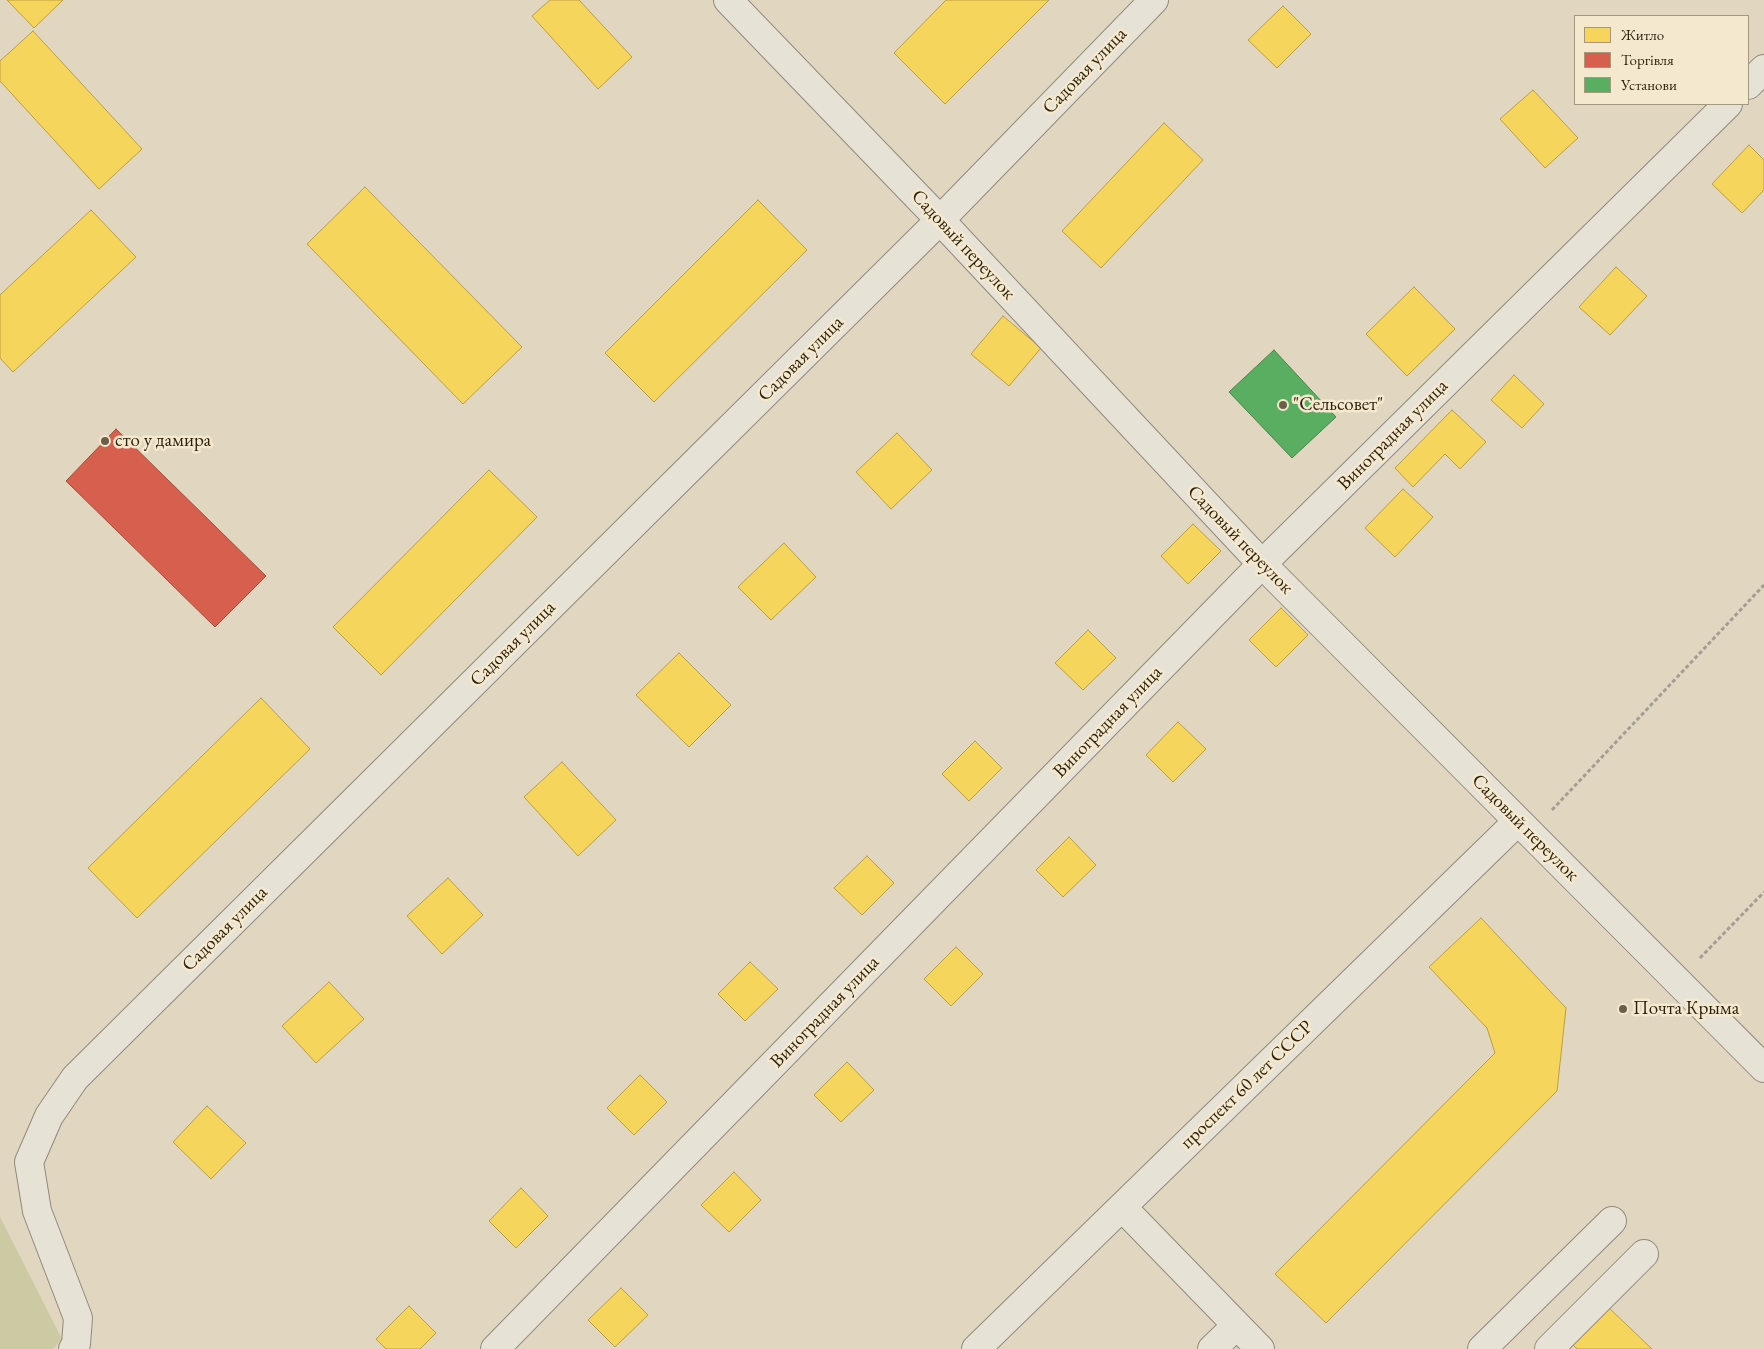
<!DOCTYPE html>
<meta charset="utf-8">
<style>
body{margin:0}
#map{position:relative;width:1764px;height:1349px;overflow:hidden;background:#e1d7c0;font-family:"EB Garamond",serif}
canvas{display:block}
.legend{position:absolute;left:1574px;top:15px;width:175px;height:90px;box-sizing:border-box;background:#f4e9ce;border:1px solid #a49880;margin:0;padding:6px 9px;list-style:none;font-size:15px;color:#2d1f0b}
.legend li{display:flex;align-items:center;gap:10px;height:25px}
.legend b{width:25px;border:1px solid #a49880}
</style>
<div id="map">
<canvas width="1764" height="1349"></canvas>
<ul class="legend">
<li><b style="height:14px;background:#f6d55c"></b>Житло</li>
<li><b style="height:14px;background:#d6604d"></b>Торгівля</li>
<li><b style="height:14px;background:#5aae61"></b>Установи</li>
</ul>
</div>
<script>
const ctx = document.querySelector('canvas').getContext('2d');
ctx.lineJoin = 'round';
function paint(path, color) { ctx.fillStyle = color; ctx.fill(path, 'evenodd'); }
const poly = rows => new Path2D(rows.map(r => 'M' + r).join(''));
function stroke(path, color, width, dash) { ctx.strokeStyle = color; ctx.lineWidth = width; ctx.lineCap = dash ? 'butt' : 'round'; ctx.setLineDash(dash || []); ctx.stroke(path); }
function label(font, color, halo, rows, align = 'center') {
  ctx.font = font + ' "EB Garamond",serif'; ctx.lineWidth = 5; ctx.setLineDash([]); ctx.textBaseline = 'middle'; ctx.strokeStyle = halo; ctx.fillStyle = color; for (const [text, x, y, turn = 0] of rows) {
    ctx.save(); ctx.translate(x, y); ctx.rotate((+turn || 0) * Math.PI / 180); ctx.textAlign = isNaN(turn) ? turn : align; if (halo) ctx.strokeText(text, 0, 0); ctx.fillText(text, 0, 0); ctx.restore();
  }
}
paint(poly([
 [0,1217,62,1339,53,1349,0,1349]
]), '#cbcaa3');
const homes = poly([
 [7,0,63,0,34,28,7,0],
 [550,0,579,0,632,57,598,89,532,16,550,0],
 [946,0,1049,0,945,104,894,53,946,0],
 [1283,6,1311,34,1277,68,1248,40,1283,6],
 [33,31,142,149,99,189,0,81,0,61,33,31],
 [1533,90,1578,138,1545,168,1500,119,1533,90],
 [1164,123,1203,160,1101,268,1062,231,1164,123],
 [1749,145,1764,160,1764,190,1742,213,1712,184,1749,145],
 [365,187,522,347,463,404,307,244,365,187],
 [758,200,807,250,654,402,605,353,758,200],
 [91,210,136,257,13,372,0,358,0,295,91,210],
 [1616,267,1647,296,1610,335,1579,307,1616,267],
 [1414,287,1455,329,1407,376,1366,334,1414,287],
 [1003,316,1041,348,1009,386,971,354,1003,316],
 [1514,375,1544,404,1522,428,1491,400,1514,375],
 [1452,410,1486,442,1460,469,1445,454,1413,487,1395,468,1452,410],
 [897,433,932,470,891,509,856,472,897,433],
 [489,470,537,517,381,675,333,627,489,470],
 [1403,489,1433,517,1395,557,1365,528,1403,489],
 [1193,524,1221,551,1188,584,1161,556,1193,524],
 [784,543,816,577,771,620,738,587,784,543],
 [1281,608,1308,635,1276,667,1249,640,1281,608],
 [1088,630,1116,658,1083,690,1055,663,1088,630],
 [679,653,731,705,689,747,636,695,679,653],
 [261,698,310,749,137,918,88,868,261,698],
 [1178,722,1206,749,1173,782,1146,755,1178,722],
 [975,741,1002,768,969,801,942,774,975,741],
 [562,762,616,820,578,856,524,797,562,762],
 [1069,837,1096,865,1063,897,1036,870,1069,837],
 [867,856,894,883,862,915,834,888,867,856],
 [448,878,483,915,442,954,407,916,448,878],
 [1481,918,1566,1008,1557,1091,1326,1323,1275,1274,1495,1053,1487,1028,1429,967,1481,918],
 [956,947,983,974,951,1006,924,979,956,947],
 [750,962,778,989,745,1021,718,994,750,962],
 [329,982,364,1019,316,1063,282,1026,329,982],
 [847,1062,874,1090,841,1122,814,1095,847,1062],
 [640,1075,667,1102,634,1135,607,1108,640,1075],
 [207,1106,246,1143,211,1179,173,1142,207,1106],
 [734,1172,761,1200,729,1232,701,1205,734,1172],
 [521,1188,548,1216,516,1248,489,1221,521,1188],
 [621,1288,648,1315,615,1347,588,1320,621,1288],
 [409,1306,436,1333,420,1349,386,1349,376,1339,409,1306],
 [1607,1306,1652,1349,1577,1349,1571,1343,1607,1306]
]);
paint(homes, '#f6d55c');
stroke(homes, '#ba9e44', 1);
const shops = poly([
 [116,429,266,576,215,627,66,481,116,429]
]);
paint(shops, '#d6604d');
stroke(shops, '#a34c39', 1);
const public = poly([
 [1274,350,1336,417,1292,458,1229,392,1274,350]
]);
paint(public, '#5aae61');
stroke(public, '#4c8347', 1);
const minor = poly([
 [728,0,940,220,1262,564,1764,1068],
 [1748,85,1764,69],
 [1122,1207,1260,1349],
 [73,1349,76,1344,78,1318,37,1211,29,1162,49,1116,75,1078,940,220,1154,0],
 [495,1349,1262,564,1728,104],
 [976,1349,1518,821],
 [1212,1349,1236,1326],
 [1482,1349,1612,1221],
 [1549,1349,1644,1254]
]);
stroke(minor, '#918a7b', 30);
stroke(poly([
 [1552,810,1764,585],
 [1700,958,1764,892]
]), '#a39e94', 3, [4, 2.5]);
stroke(minor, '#e7e2d6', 28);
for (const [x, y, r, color] of [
 [1283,405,5,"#6c5f4a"],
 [105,441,5,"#6c5f4a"],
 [1623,1009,5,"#6c5f4a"]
]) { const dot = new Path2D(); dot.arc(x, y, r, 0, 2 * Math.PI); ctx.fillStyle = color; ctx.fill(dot); stroke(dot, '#f4e9ce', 2); }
label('19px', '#2d1f0b', '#f4e9ce', [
 ["Садовая улица",1085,71,-46],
 ["Садовый переулок",963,245,47],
 ["Садовая улица",801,359,-45],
 ["Виноградная улица",1393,435,-45],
 ["Садовый переулок",1240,540,46],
 ["Садовая улица",513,644,-45],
 ["Виноградная улица",1108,722,-46],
 ["Садовый переулок",1525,828,45],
 ["Садовая улица",225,929,-45],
 ["Виноградная улица",825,1012,-46],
 ["проспект 60 лет СССР",1247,1085,-44]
]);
label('19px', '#2d1f0b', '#f4e9ce', [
 ["\"Сельсовет\"",1293,405],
 ["сто у дамира",115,441],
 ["Почта Крыма",1633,1009]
], 'left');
</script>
